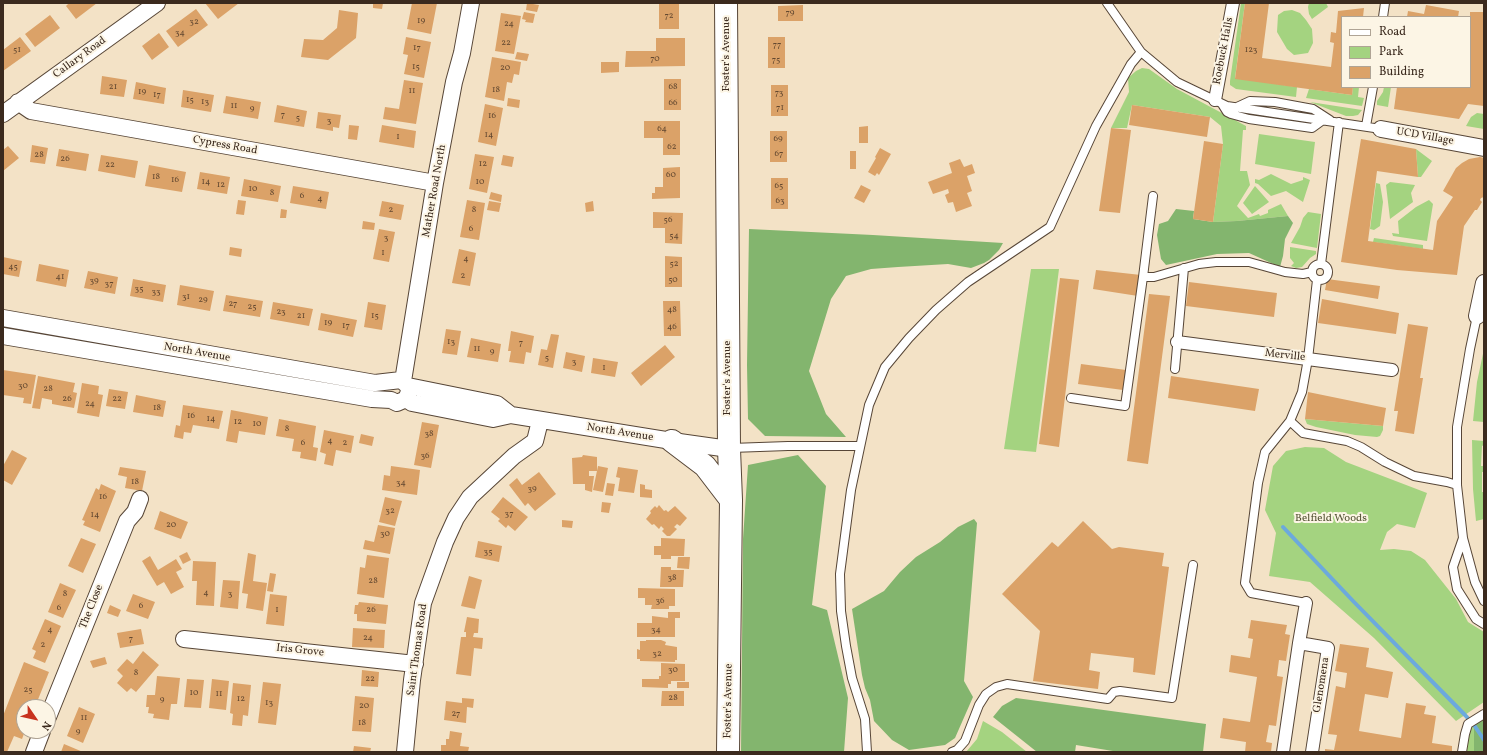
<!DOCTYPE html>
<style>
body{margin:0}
#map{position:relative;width:1487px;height:755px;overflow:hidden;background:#f3e2c6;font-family:Vollkorn,serif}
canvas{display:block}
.frame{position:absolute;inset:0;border:4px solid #3b2a1e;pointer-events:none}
.legend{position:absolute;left:1341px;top:16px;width:130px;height:72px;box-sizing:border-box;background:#fcf5e5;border:1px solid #afa495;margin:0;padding:5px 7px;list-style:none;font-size:12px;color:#3b2a1e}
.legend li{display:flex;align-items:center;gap:8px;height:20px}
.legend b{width:20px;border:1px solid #afa495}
.north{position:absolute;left:16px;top:699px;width:40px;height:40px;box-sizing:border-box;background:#fcf5e5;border:1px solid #afa495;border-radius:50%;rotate:124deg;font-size:11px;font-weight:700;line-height:16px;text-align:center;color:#3b2a1e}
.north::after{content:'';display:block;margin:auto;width:14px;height:18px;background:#c8321e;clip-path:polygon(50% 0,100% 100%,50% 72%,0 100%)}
</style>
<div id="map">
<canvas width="1487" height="755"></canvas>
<div class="frame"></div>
<ul class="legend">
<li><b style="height:5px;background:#fff"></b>Road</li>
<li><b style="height:11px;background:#a4d380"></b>Park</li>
<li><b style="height:11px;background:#dba268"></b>Building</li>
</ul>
<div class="north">N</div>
</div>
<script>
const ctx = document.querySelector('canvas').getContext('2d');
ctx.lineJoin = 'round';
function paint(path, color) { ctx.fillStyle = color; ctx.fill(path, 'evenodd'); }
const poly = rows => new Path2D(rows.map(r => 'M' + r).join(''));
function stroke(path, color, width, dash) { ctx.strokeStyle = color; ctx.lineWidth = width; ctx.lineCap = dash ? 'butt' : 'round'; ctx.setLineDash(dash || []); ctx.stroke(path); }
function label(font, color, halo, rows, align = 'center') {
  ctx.font = font + ' Vollkorn,serif'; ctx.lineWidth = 4; ctx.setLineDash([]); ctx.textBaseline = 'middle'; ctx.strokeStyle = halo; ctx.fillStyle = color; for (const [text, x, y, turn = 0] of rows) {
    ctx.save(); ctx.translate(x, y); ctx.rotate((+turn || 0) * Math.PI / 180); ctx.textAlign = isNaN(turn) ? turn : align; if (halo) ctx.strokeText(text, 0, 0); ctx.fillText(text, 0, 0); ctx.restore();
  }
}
paint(poly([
 [1241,3,1245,3,1235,78,1297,87,1296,97,1236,89,1230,85,1230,81],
 [1309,3,1326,3,1328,7,1312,19,1309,14,1308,7],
 [1292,10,1300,13,1306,20,1312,29,1313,43,1308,53,1294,55,1287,49,1277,32,1278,15,1284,11],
 [1142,68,1149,69,1177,89,1246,126,1246,130,1243,130,1240,171,1247,171,1250,185,1237,206,1248,218,1259,214,1260,216,1268,213,1268,210,1281,204,1288,216,1237,221,1213,222,1223,144,1221,126,1210,117,1132,105,1127,128,1111,128,1129,92,1128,78,1136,71],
 [1353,87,1359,87,1358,97,1364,98,1362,106,1306,98,1309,89,1352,95],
 [1384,87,1391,87,1388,107,1377,105,1377,101,1383,92],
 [1310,102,1362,110,1358,115,1353,116,1346,116],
 [1477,113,1484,114,1484,129,1466,126,1471,117],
 [1259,134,1315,142,1311,174,1255,164],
 [1416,149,1432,161,1421,177,1418,177],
 [1271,174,1291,184,1303,180,1303,177,1310,180,1303,202,1286,191,1271,196,1258,184,1255,183,1255,179,1259,180],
 [1390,182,1415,185,1411,193,1413,202,1390,219,1386,185],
 [1376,183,1380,184,1383,202,1380,226,1374,230,1370,229],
 [1255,186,1269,202,1252,214,1243,203],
 [1429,200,1433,204,1427,241,1393,236,1392,233,1399,234,1398,221,1416,207],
 [1308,212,1321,214,1317,248,1291,243,1300,227,1303,218],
 [1374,238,1423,245,1423,249,1373,242],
 [1290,247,1316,251,1316,254,1310,258,1302,267,1296,268,1291,266,1294,263,1290,258],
 [1031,269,1059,269,1036,452,1004,449],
 [1484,349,1484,402,1483,414,1484,414,1484,422,1473,421,1477,382],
 [1305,419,1383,426,1383,430,1380,436,1377,437,1355,435,1316,427,1307,424],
 [1472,440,1484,441,1484,445,1482,446,1481,466,1484,466,1484,472,1482,472,1482,492,1484,492,1484,519,1476,521,1473,489],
 [1305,447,1324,448,1346,462,1427,493,1415,528,1397,524,1387,532,1380,550,1394,549,1411,551,1425,560,1456,599,1468,622,1484,632,1484,702,1456,721,1374,638,1310,582,1269,576,1276,533,1265,510,1273,466,1286,451],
 [1484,719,1484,752,1466,752,1470,728],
 [983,721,1002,732,1027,752,966,752,977,739]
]), '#a4d380');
paint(poly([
 [1176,209,1194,211,1193,219,1213,222,1237,221,1288,216,1293,223,1285,239,1283,256,1280,267,1249,253,1217,254,1166,265,1161,259,1157,235,1159,224,1168,221],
 [749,229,873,235,1003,243,999,250,989,260,984,263,971,268,948,264,898,267,871,269,846,276,831,299,809,371,826,414,846,437,765,436,748,419,747,365],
 [798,455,826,486,812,605,827,610,848,698,844,752,741,752,743,539,748,465],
 [974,519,977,523,964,681,973,697,955,738,945,745,909,750,892,740,874,721,870,700,865,688,862,675,852,609,884,591,900,572,916,557,940,542,958,527],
 [1016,698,1206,724,1203,752,1119,752,1076,745,1075,752,1037,752,993,717,1002,706],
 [1484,719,1484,752,1474,752,1474,725]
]), '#83b56e');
stroke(poly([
 [1283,527,1354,602,1465,715,1474,725,1484,740]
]), '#6ca9dd', 4);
paint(poly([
 [69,3,97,3,76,19,66,6],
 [205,3,239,3,218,19],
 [373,3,383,3,382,9,373,8],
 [412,3,437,3,431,34,407,29],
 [527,3,539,5,537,12,526,10],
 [659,3,679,3,679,29,659,29],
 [1245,3,1269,3,1262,58,1331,67,1334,43,1330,42,1331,32,1336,33,1338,11,1364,8,1363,17,1342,17,1342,87,1353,87,1352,95,1235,79],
 [803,5,803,21,778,21,778,6],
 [1426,5,1459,11,1458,17,1407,17,1408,11,1424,14],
 [196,9,208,25,178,47,166,31],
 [339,10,358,13,356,38,328,60,301,57,304,39,323,40,337,28],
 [524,12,535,14,533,23,525,22,526,20,522,19],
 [1470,12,1484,12,1484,106,1468,104,1459,119,1394,109,1397,87,1470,87],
 [501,13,521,16,514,54,495,51],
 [50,15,60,28,35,47,25,34],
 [159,33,169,47,152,60,142,46],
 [20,37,31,51,3,71,3,50],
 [406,37,431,42,424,78,404,74,408,55,403,54],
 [768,37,785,37,785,68,768,68],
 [656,38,685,38,685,66,625,67,626,51,656,51],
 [517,52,529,54,527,61,515,59],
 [492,57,521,62,519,75,514,74,512,83,507,82,504,101,485,97],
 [601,62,619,62,619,72,601,73],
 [102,76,127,80,124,97,100,94],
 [664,79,681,79,681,110,664,110],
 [404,80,423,83,416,124,383,119,385,107,399,109],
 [136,82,166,88,164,104,133,99],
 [771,85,788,85,788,116,771,116],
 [183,90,214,95,211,112,181,107],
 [226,96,261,102,258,119,223,113],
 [508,98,520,100,519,108,507,106],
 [485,104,503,108,496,146,478,142],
 [277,105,307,111,304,127,274,122],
 [1132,105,1210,117,1207,137,1129,125],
 [318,112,341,115,339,128,333,127,333,131,316,128],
 [644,121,680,121,680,155,663,155,663,138,644,138],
 [349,125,359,126,357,140,348,139],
 [382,125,416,131,414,148,379,142],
 [868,126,868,143,859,143,859,127],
 [1111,128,1131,130,1120,213,1099,211],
 [770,131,787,131,787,162,770,162],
 [1361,139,1416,149,1418,177,1377,171,1368,241,1433,250,1437,221,1453,197,1443,191,1456,168,1462,163,1469,159,1480,157,1484,158,1484,197,1481,198,1480,200,1482,202,1477,210,1475,210,1464,226,1457,275,1397,270,1341,262],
 [1204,141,1223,144,1213,222,1193,219],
 [32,145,48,148,45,164,30,162],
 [8,146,19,158,3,171,3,150],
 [880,148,891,154,879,175,877,173,875,176,868,172,876,158,875,157],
 [59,149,89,154,86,171,56,166],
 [850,151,856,151,856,169,850,169],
 [475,154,494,157,487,193,469,189],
 [101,155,138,161,135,178,98,171],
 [503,155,514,157,512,167,501,165],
 [960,159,964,167,972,164,975,173,967,176,972,191,967,193,972,206,956,212,953,202,948,203,945,195,949,193,948,189,933,194,928,182,952,173,949,163],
 [149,165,186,172,182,192,145,186],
 [680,167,680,198,652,199,652,193,655,193,655,187,663,187,663,168],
 [200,172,230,177,227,194,197,189],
 [771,178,788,178,788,209,771,209],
 [244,179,281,186,278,202,241,196],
 [861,185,871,190,864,203,854,198],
 [293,186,329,192,326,209,290,203],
 [491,192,502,195,501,202,489,199],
 [238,200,246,201,244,215,236,214],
 [467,200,485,203,479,240,460,237],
 [382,201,404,205,401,220,379,216],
 [489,201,501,203,499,212,487,210],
 [593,201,594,211,586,212,585,203],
 [281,209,287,210,286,218,280,218],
 [653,212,683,213,682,244,665,243,665,228,653,228],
 [363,221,375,223,374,230,362,229],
 [379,229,395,232,389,262,373,259],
 [230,247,242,249,241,257,229,255],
 [459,249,476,253,470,286,452,283],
 [665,256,682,257,682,287,665,287],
 [3,257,22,261,19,277,3,274],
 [39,264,69,270,66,287,36,281],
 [1096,270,1141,275,1138,296,1093,289],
 [88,271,118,277,115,294,84,288],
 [1060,278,1079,280,1059,447,1039,444],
 [133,279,166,285,163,302,130,296],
 [1327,279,1380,286,1378,299,1325,290],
 [1189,282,1277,293,1274,317,1186,306],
 [180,285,214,291,210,311,177,305],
 [1149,294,1170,296,1148,464,1127,461],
 [226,295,263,301,260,317,223,311],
 [1322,299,1399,313,1396,334,1318,323],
 [663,301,680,301,681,336,664,336],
 [273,302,313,309,309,326,270,319],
 [368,302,386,305,382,330,364,327],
 [321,313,357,320,353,337,318,330],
 [1408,324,1428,327,1420,378,1423,378,1414,434,1395,431,1398,411,1394,411],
 [446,329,461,331,457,355,442,353],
 [511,331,534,336,531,353,526,352,524,364,509,362,511,351,508,351],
 [551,334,559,335,553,368,538,365,541,349,547,350],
 [471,338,501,344,498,362,467,357],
 [665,345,675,357,641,386,631,373],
 [566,352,585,356,582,372,563,368],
 [593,358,618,362,615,377,591,373],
 [1081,364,1126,370,1123,390,1078,384],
 [3,370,36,375,31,404,23,403,24,398,3,395],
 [38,376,75,383,73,392,77,393,74,408,52,404,52,400,42,398,40,409,32,408],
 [1171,376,1259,389,1255,411,1168,398],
 [82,383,99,386,98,394,103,395,99,417,77,413],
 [109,389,128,392,125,409,106,406],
 [1308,392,1386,408,1383,426,1305,419],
 [136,395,166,401,163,417,133,412],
 [183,405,223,411,219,429,193,425,191,433,184,432,183,439,174,437,176,425,180,426],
 [231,410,268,417,265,435,239,431,237,443,226,441],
 [279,419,316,426,313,447,318,448,316,461,300,458,301,452,292,451,294,439,276,436],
 [422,422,439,425,431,468,414,465],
 [324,430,354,436,351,453,336,450,333,466,324,464,326,454,320,452],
 [361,434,374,437,372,446,359,443],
 [12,450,27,458,12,485,3,480,3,466],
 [583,455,597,457,597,471,589,471,589,476,594,476,592,492,585,490,585,484,573,484,572,458,582,457],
 [391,466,420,470,417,495,382,490,384,475,390,476],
 [598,466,608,468,603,492,593,490],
 [120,467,146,471,142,491,125,488,127,477,118,475],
 [618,467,638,470,634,493,618,491,620,478,616,477],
 [539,472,556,494,535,511,528,503,525,506,509,485,517,478,522,485],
 [607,483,615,484,613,496,605,495],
 [101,484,116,491,100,532,83,525,85,521,82,520,96,488,99,490],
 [640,484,645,485,645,489,652,490,652,498,640,497],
 [385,497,402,501,395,526,379,522],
 [503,497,528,517,515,531,508,525,506,528,498,521,500,519,491,512],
 [602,502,611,503,609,513,601,512],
 [659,505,664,511,666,510,668,512,675,506,687,518,680,526,677,524,674,527,677,529,670,536,667,536,662,531,664,529,661,526,659,529,654,524,652,525,646,519,651,513,650,511,655,506,657,508],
 [160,511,188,522,181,539,154,529],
 [562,520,573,521,572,528,562,527],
 [1083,521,1112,549,1119,547,1164,553,1162,566,1169,567,1155,675,1133,672,1134,658,1091,653,1089,670,1100,672,1098,689,1033,681,1040,631,1002,594,1052,542,1058,547],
 [378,525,395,528,390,554,363,549,365,540,374,542],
 [81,538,96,544,83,573,68,566],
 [661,538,685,539,684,556,671,556,671,559,661,559,661,555,654,555,654,546,661,546],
 [478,541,502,546,499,562,475,557],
 [187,552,191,560,183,564,179,556],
 [248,553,256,555,253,581,267,583,263,611,246,608,248,594,242,593],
 [367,555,389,558,384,598,357,594,360,567,365,568],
 [150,556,158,570,176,559,182,569,176,572,184,587,171,594,164,582,157,586,142,561],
 [678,557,690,557,689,569,677,568],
 [193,561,216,562,214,606,196,605,197,581,192,581],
 [661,567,671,567,671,570,684,570,683,587,660,587],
 [270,573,276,574,273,592,267,591],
 [469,576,482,580,475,609,461,606],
 [223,580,240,581,238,609,220,607],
 [60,583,76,590,63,618,48,612],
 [638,588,675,589,675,606,669,606,669,609,651,609,652,605,645,605,645,598,638,598],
 [133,594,155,602,148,619,126,611],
 [270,594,287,596,284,626,266,624],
 [359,602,388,605,386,624,357,621,357,614,354,614,355,605,358,605],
 [110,605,121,610,118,617,107,613],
 [668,612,680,612,680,618,675,618,675,637,637,637,637,623,652,623,652,616,668,618],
 [467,617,479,619,478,633,474,633,473,637,483,638,482,649,474,648,471,676,456,674,461,637,466,637,466,632,464,632],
 [45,619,61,626,45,663,33,658,36,651,32,649],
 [1251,620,1287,625,1285,634,1290,635,1286,661,1279,660,1277,676,1283,677,1276,726,1269,725,1266,742,1272,743,1271,752,1245,752,1246,742,1220,738,1223,718,1250,722,1257,677,1229,672,1231,655,1250,658,1253,639,1248,638],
 [353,628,385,630,384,648,352,647],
 [141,629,144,644,120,648,117,633],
 [646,640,661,640,666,642,665,645,677,647,677,660,675,660,675,662,640,661,640,659,637,659,637,649,640,650,640,641,646,641],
 [1340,644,1369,648,1366,667,1393,672,1388,698,1365,694,1359,731,1401,738,1406,703,1426,706,1424,714,1436,716,1432,743,1452,746,1452,752,1325,752,1325,749,1334,750,1337,735,1328,734,1336,686,1345,688,1347,673,1335,671],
 [143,651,159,665,136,692,131,688,127,692,117,683,123,676,117,670,127,659,133,664],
 [105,657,107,664,93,668,90,661],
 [24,662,49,672,35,707,24,707,24,731,25,731,22,739,14,736,7,752,3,752,3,716],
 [661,663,685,664,685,681,671,681,671,684,668,684,668,688,642,687,642,679,659,679,659,676,661,676],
 [362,670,379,672,378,687,361,686],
 [157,676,180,678,177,704,171,704,169,720,153,718,154,714,148,713,149,707,146,707,147,695,155,695],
 [187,679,204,680,201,708,184,707],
 [212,679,229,681,226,710,209,708],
 [263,682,281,684,276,725,258,723],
 [677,682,689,682,689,688,677,688],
 [233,683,251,685,248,716,243,715,242,726,232,725,233,714,230,713],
 [662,691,684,691,684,706,661,706],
 [355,696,374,698,371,732,352,731],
 [462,698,474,699,473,708,467,707,466,723,444,720,446,701,462,703],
 [79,707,95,714,83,743,67,736],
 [450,731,462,733,460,746,469,747,468,752,441,752,441,745,446,745,446,739,449,739],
 [64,744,83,752,61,752],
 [354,746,371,748,370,752,353,752]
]), '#dba268');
const service = poly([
 [1107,3,1141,52,1177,82,1227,106,1381,129],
 [1383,17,1385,3],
 [1222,104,1227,112,1231,114,1249,119,1312,128,1323,120],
 [1237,107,1250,101,1275,102,1313,109,1330,120],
 [1366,126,1373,87],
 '1312 272a8 8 0 1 1 16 0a8 8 0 1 1-16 0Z',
 [1321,264,1339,122],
 [1143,277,1153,196],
 [1477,316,1470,349,1457,427,1457,485,1463,538,1475,582,1484,601],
 [1175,369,1184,268],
 [1071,398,1125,406,1143,277,1154,277,1199,264,1216,262,1249,262,1285,272,1303,274,1312,272],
 [1290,421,1303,433,1347,441,1361,447,1385,462,1414,476,1447,482,1457,485],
 [731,448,788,446,860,446],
 [1463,538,1453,567,1457,589,1476,619,1484,624],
 [1306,603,1251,593,1245,583,1258,483,1265,452,1290,421,1302,392,1308,359,1317,280],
 [867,752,865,719,852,678,846,646,841,611,840,574,851,490,869,405,885,367,909,338,936,310,968,282,1050,227,1096,126,1131,64,1141,52],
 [952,752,957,750,965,741,979,705,986,694,996,687,1007,684,1108,699,1114,692,1120,691,1172,698,1193,565],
 [1462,752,1465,734,1468,724,1484,714]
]);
const pedestrian = poly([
 [1215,100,1233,3],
 [1177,342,1392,370],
 [1299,643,1328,648,1312,752],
 [1283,752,1299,643,1306,603]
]);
const minor = poly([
 [18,102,31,111,435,183],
 [3,114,157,3],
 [1381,129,1484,148],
 [1477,316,1484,283],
 [3,318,375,383,401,380,408,386,409,392,406,399,397,403,391,400,372,399,3,336],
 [403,381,435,183,454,82,462,53,471,3],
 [408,386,497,404,511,415],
 [406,399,412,403,493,419,511,415,672,441,729,449],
 [184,639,415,664],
 [48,717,127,521,135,512,140,499],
 [34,752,42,731],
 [405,752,412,680,423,603,445,542,456,518,470,497,514,456,535,441,540,421]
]);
const secondary = poly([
 [726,3,729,449,731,500,728,752],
 [672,441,705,466,731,500]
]);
stroke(service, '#574637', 10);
stroke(pedestrian, '#574637', 14);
stroke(minor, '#574637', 18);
stroke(secondary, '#574637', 24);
stroke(service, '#fff', 8);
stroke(pedestrian, '#fff', 12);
stroke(minor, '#fff', 16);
stroke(secondary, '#fff', 22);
label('9px', '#634830', null, [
 ["79",790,13],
 ["72",669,16],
 ["19",421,21],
 ["32",194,22],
 ["24",509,24],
 ["34",180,33],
 ["22",506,43],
 ["77",777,45],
 ["17",417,48],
 ["51",17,50],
 ["123",1251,50],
 ["70",655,59],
 ["75",776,60],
 ["15",416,67],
 ["20",505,68],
 ["21",113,87],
 ["68",673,87],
 ["18",496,90],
 ["11",412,91],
 ["19",142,92],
 ["73",779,93],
 ["17",157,95],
 ["15",190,100],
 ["13",205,102],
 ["66",673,103],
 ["11",234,106],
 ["71",780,108],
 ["9",252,109],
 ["7",283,115],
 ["16",492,116],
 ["5",298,118],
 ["3",329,121],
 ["64",662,129],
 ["14",489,135],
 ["1",398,137],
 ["69",778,139],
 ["62",672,147],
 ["67",779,154],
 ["28",39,155],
 ["26",65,159],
 ["12",483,164],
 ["22",110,165],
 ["60",671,175],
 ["18",156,177],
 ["16",175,180],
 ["14",206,182],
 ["10",480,182],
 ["12",221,185],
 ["65",779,186],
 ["10",253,189],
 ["8",272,193],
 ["6",302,196],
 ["4",320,199],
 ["63",780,201],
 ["2",391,210],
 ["8",474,210],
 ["56",668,220],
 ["6",471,229],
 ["54",674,236],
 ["3",386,238],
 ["1",383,253],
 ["4",466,259],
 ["52",674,264],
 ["45",13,267],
 ["2",463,276],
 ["41",60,277],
 ["50",673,280],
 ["39",94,281],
 ["37",109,284],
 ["35",139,289],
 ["33",156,292],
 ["31",186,297],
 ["29",203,300],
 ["27",233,304],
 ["25",252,307],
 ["48",672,310],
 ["23",281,312],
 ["21",301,316],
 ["15",375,316],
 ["19",328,323],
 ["17",346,326],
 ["46",672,327],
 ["13",451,342],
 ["7",521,343],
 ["11",477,349],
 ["9",492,352],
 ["5",547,358],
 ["3",574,362],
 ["1",604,368],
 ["30",23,386],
 ["28",48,389],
 ["26",67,399],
 ["22",117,399],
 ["24",90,404],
 ["18",157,408],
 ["16",191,416],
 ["14",211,419],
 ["12",238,422],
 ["10",257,424],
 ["8",287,429],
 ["38",429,434],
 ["4",330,441],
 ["6",303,443],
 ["2",345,443],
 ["36",425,456],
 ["18",135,482],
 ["34",401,483],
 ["39",532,489],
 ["16",103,497],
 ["32",390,511],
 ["37",509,514],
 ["14",95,515],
 ["20",171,525],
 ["30",385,534],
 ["35",488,552],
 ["38",672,578],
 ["28",373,581],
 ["4",206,593],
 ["8",65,594],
 ["3",230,594],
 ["36",660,601],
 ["6",141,606],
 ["6",59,608],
 ["1",277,610],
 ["26",371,610],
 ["4",50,630],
 ["34",656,630],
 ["24",368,638],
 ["7",131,639],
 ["2",43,645],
 ["32",657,654],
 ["30",673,670],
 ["8",136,673],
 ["22",370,679],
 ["25",28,690],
 ["10",194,693],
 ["11",219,694],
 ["28",673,698],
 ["12",241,699],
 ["9",162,700],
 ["13",269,703],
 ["20",364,706],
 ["27",456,714],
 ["11",84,718],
 ["18",362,723],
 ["9",78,732]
]);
label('11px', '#3b2a1e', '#fcf5e5', [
 ["Roebuck Halls",1224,51,-79],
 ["Foster's Avenue",727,54,-90],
 ["Callary Road",80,58,-36],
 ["UCD Village",1425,137,10],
 ["Cypress Road",225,146,10],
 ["Mather Road North",435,191,-80],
 ["North Avenue",197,353,10],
 ["Merville",1285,356,6],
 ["Foster's Avenue",728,378,-90],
 ["North Avenue",620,433,9],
 ["The Close",92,607,-68],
 ["Saint Thomas Road",418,650,-82],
 ["Iris Grove",300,651,6],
 ["Glenomena",1322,685,-81],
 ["Foster's Avenue",729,701,-89]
]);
label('11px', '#555436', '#fcf5e5', [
 ["Belfield Woods",1331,519]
]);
</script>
